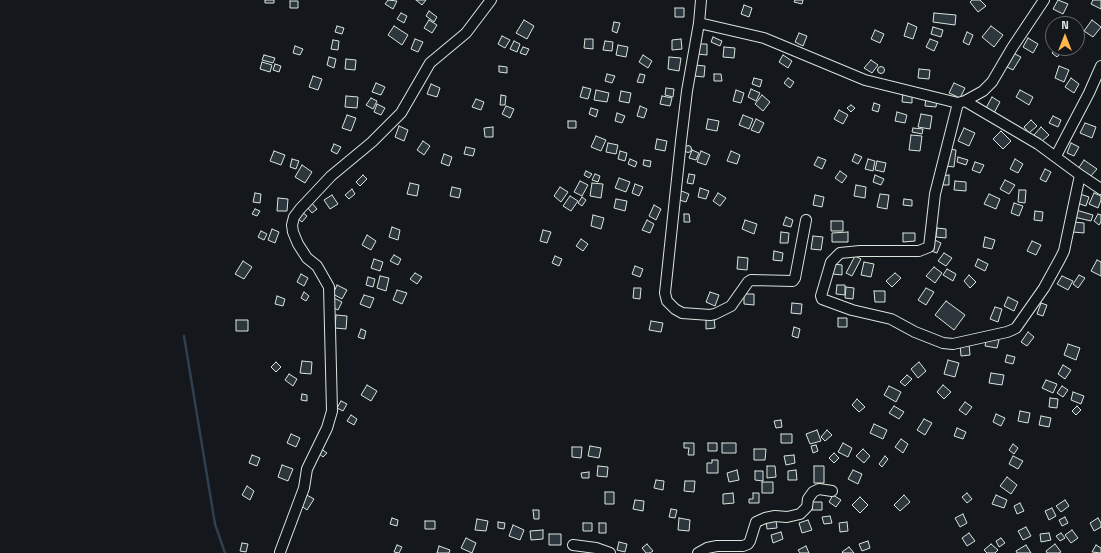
<!DOCTYPE html>
<style>
body{margin:0}
#map{position:relative;width:1101px;height:553px;overflow:hidden;background:#14181c;font-family:"Titillium Web",sans-serif}
canvas{display:block}
.north{position:absolute;left:1045px;top:16px;width:40px;height:40px;box-sizing:border-box;background:#14181c;border:1px solid #626a69;border-radius:50%;rotate:0deg;font-size:11px;font-weight:700;line-height:16px;text-align:center;color:#d8e6dc}
.north::after{content:'';display:block;margin:auto;width:14px;height:18px;background:#ffb74d;clip-path:polygon(50% 0,100% 100%,50% 72%,0 100%)}
</style>
<div id="map">
<canvas width="1101" height="553"></canvas>
<div class="north">N</div>
</div>
<script>
const ctx = document.querySelector('canvas').getContext('2d');
ctx.lineJoin = 'round';
const poly = rows => new Path2D(rows.map(r => 'M' + r).join(''));
function stroke(path, color, width, dash) { ctx.strokeStyle = color; ctx.lineWidth = width; ctx.lineCap = dash ? 'butt' : 'round'; ctx.setLineDash(dash || []); ctx.stroke(path); }
function paint(path, color) { ctx.fillStyle = color; ctx.fill(path, 'evenodd'); }
stroke(poly([
 [184,336,215,524,225,553]
]), '#2f3f4d', 2.5);
const building = poly([
 [265,0,274,0,274,3,265,3,265,0],
 [388,0,397,1,393,9,385,4,388,0],
 [416,0,426,0,422,5,416,0],
 [795,0,803,0,802,4,794,2,795,0],
 [972,0,980,0,986,6,978,12,970,2,972,0],
 [1058,0,1068,4,1063,14,1053,9,1058,0],
 [1093,0,1101,0,1101,9,1091,4,1093,0],
 [290,1,298,1,298,8,290,8,290,1],
 [744,5,752,8,749,17,741,14,744,5],
 [675,8,684,8,684,17,675,17,675,8],
 [429,11,437,17,434,22,426,16,429,11],
 [401,13,407,16,404,23,397,19,401,13],
 [934,13,956,15,955,25,933,22,934,13],
 [429,20,437,25,432,33,424,28,429,20],
 [524,20,534,26,527,39,516,33,524,20],
 [1092,20,1101,27,1093,37,1084,31,1092,20],
 [614,22,620,23,617,33,612,31,614,22],
 [908,23,917,27,913,39,904,36,908,23],
 [337,26,344,28,342,34,335,32,337,26],
 [394,26,408,35,402,45,388,35,394,26],
 [991,26,1003,35,994,47,982,37,991,26],
 [933,27,943,30,941,37,931,34,933,27],
 [875,30,884,34,880,43,871,39,875,30],
 [967,32,973,35,969,45,963,42,967,32],
 [799,33,807,36,803,46,795,42,799,33],
 [502,36,510,40,505,48,498,44,502,36],
 [713,37,722,41,720,46,711,42,713,37],
 [1028,38,1038,44,1033,53,1023,47,1028,38],
 [415,39,423,42,418,52,411,49,415,39],
 [585,39,593,39,593,49,584,48,585,39],
 [681,39,682,49,672,50,672,40,681,39],
 [930,39,938,42,934,51,926,47,930,39],
 [333,40,339,41,338,50,331,49,333,40],
 [514,41,520,44,517,52,510,49,514,41],
 [605,41,613,42,612,51,603,50,605,41],
 [698,44,707,44,707,55,697,54,698,44],
 [618,45,628,47,626,57,616,55,618,45],
 [295,46,303,49,300,55,293,53,295,46],
 [523,47,529,49,526,55,520,53,523,47],
 [724,47,735,48,734,58,723,57,724,47],
 [1056,48,1065,48,1057,57,1052,53,1056,48],
 [1013,53,1021,57,1013,70,1005,66,1013,53],
 [264,55,275,58,273,63,262,60,264,55],
 [643,55,652,61,648,68,639,62,643,55],
 [783,55,792,61,788,68,779,62,783,55],
 [329,57,336,59,334,68,327,65,329,57],
 [669,57,681,58,679,71,668,69,669,57],
 [346,59,356,60,355,70,345,69,346,59],
 [871,60,878,65,872,73,864,68,871,60],
 [262,62,272,65,270,72,260,69,262,62],
 [275,64,281,66,279,72,273,70,275,64],
 [695,65,705,66,704,77,694,76,695,65],
 [499,66,507,67,507,73,499,72,499,66],
 [1059,66,1069,70,1064,82,1055,78,1059,66],
 '877.5 70a3.5 3.5 0 1 1 7 0a3.5 3.5 0 1 1-7 0Z',
 [919,69,930,70,929,79,918,78,919,69],
 [607,74,615,76,612,83,605,81,607,74],
 [640,74,645,75,643,83,637,82,640,74],
 [714,74,721,74,722,81,714,81,714,74],
 [313,76,322,79,318,90,309,87,313,76],
 [754,78,762,80,760,87,752,84,754,78],
 [788,78,794,82,790,88,784,83,788,78],
 [1071,78,1079,84,1074,93,1065,87,1071,78],
 [376,83,385,87,381,95,372,92,376,83],
 [954,83,965,88,960,98,949,93,954,83],
 [431,84,440,88,437,97,427,94,431,84],
 [583,87,591,89,588,99,580,97,583,87],
 [666,88,674,89,673,97,665,95,666,88],
 [751,89,760,93,756,101,748,97,751,89],
 [596,90,609,93,607,102,594,100,596,90],
 [736,90,744,93,741,103,733,101,736,90],
 [1020,90,1033,97,1029,105,1016,97,1020,90],
 [621,91,631,93,629,103,619,101,621,91],
 [903,92,912,93,912,103,902,102,903,92],
 [501,95,506,96,505,105,500,105,501,95],
 [762,95,770,102,763,111,755,104,762,95],
 [346,96,358,97,357,108,345,107,346,96],
 [662,96,672,98,670,106,660,104,662,96],
 [926,97,937,99,936,107,925,106,926,97],
 [992,97,1000,102,994,113,986,108,992,97],
 [371,98,377,101,373,109,366,105,371,98],
 [476,99,484,102,481,110,472,107,476,99],
 [874,103,880,105,878,112,872,110,874,103],
 [377,104,385,108,381,115,374,112,377,104],
 [851,105,855,108,851,112,847,108,851,105],
 [506,106,514,109,510,118,502,114,506,106],
 [640,106,647,109,644,118,637,116,640,106],
 [591,108,598,110,596,117,589,114,591,108],
 [839,110,848,115,843,124,834,119,839,110],
 [897,112,907,115,905,123,895,121,897,112],
 [617,113,625,116,622,123,615,121,617,113],
 [921,114,932,116,930,129,918,127,921,114],
 [347,115,356,118,351,131,342,128,347,115],
 [743,115,753,119,749,129,739,125,743,115],
 [1053,116,1061,120,1058,127,1049,123,1053,116],
 [708,119,719,121,717,131,706,129,708,119],
 [756,119,764,123,759,133,751,130,756,119],
 [1031,120,1037,126,1029,133,1024,127,1031,120],
 [568,121,576,121,576,128,568,128,568,121],
 [1085,123,1096,127,1092,138,1080,133,1085,123],
 [399,126,408,130,404,141,395,137,399,126],
 [493,127,493,137,485,137,484,128,493,127],
 [1041,127,1049,135,1041,142,1034,135,1041,127],
 [913,128,923,129,922,134,912,132,913,128],
 [964,128,975,133,969,146,958,141,964,128],
 [1001,131,1011,141,1003,149,993,139,1001,131],
 [911,135,922,136,920,151,909,150,911,135],
 [596,136,606,140,601,151,591,147,596,136],
 [657,139,667,141,665,151,655,149,657,139],
 [423,141,430,146,424,155,417,150,423,141],
 [608,143,618,145,616,154,606,152,608,143],
 [1071,143,1079,147,1074,156,1067,153,1071,143],
 [334,144,341,147,337,154,331,151,334,144],
 '684.5 149a3.5 3.5 0 1 1 7 0a3.5 3.5 0 1 1-7 0Z',
 [466,147,475,149,473,156,464,154,466,147],
 [949,149,956,150,954,167,946,166,949,149],
 [692,150,699,153,696,160,689,158,692,150],
 [274,151,285,155,281,165,270,161,274,151],
 [620,151,627,153,625,161,618,159,620,151],
 [701,151,710,155,706,165,697,162,701,151],
 [731,151,740,155,737,164,727,161,731,151],
 [444,154,452,157,449,166,441,163,444,154],
 [855,154,862,157,858,164,852,161,855,154],
 [818,157,826,160,822,169,814,165,818,157],
 [958,157,968,160,966,165,957,162,958,157],
 [292,159,299,161,296,169,290,167,292,159],
 [630,159,637,162,635,167,628,164,630,159],
 [868,159,875,161,873,171,865,169,868,159],
 [1015,159,1023,164,1018,173,1010,169,1015,159],
 [644,160,651,161,650,167,643,165,644,160],
 [1084,160,1097,169,1090,177,1078,169,1084,160],
 [877,161,886,163,884,172,875,170,877,161],
 [975,162,984,165,980,173,972,170,975,162],
 [302,165,312,172,305,183,295,177,302,165],
 [1045,169,1051,172,1046,182,1040,179,1045,169],
 [586,171,592,174,589,178,584,175,586,171],
 [840,171,847,176,842,183,835,178,840,171],
 [595,174,600,176,598,182,592,180,595,174],
 [689,174,695,175,693,184,687,183,689,174],
 [363,175,367,179,360,186,356,182,363,175],
 [875,175,884,179,881,185,873,182,875,175],
 [949,175,949,185,943,185,942,176,949,175],
 [619,178,630,182,626,192,615,188,619,178],
 [1005,180,1015,185,1009,194,1000,189,1005,180],
 [580,181,588,185,582,196,574,192,580,181],
 [955,181,966,182,966,191,954,190,955,181],
 [410,183,419,185,417,196,407,194,410,183],
 [592,183,603,184,601,198,590,196,592,183],
 [635,184,643,187,639,196,632,193,635,184],
 [856,185,866,187,865,198,854,196,856,185],
 [452,187,461,189,459,198,450,196,452,187],
 [560,187,568,192,561,202,554,196,560,187],
 [700,188,709,191,706,199,698,197,700,188],
 [352,189,355,194,349,199,345,195,352,189],
 [679,190,689,194,686,202,676,199,679,190],
 [1019,190,1026,190,1025,203,1018,202,1019,190],
 [255,193,261,194,260,203,253,202,255,193],
 [718,193,726,198,720,206,713,201,718,193],
 [1094,193,1101,196,1101,200,1098,208,1089,204,1094,193],
 [880,194,889,195,887,209,877,207,880,194],
 [989,194,1000,199,996,209,984,204,989,194],
 [1080,194,1089,197,1086,206,1077,203,1080,194],
 [332,195,338,204,330,209,324,200,332,195],
 [815,195,824,197,822,207,813,205,815,195],
 [570,196,578,201,571,211,563,206,570,196],
 [582,197,586,200,582,206,578,203,582,197],
 [278,198,288,199,287,211,277,211,278,198],
 [616,199,627,201,625,211,614,208,616,199],
 [904,199,912,200,912,206,903,205,904,199],
 [312,203,317,209,312,213,307,207,312,203],
 [1014,203,1023,206,1019,216,1011,213,1014,203],
 [654,205,661,209,656,220,649,216,654,205],
 [255,209,260,211,257,216,252,214,255,209],
 [1076,210,1093,215,1091,221,1074,217,1076,210],
 [1035,211,1043,212,1042,221,1034,220,1035,211],
 [302,212,307,216,302,222,297,218,302,212],
 [684,214,689,214,690,222,684,222,684,214],
 [1098,214,1101,215,1101,222,1099,225,1094,221,1098,214],
 [593,215,604,218,601,229,591,226,593,215],
 [786,217,793,220,791,227,783,225,786,217],
 [647,220,654,224,650,233,642,230,647,220],
 [745,220,757,224,754,234,742,229,745,220],
 [831,221,843,221,843,231,831,231,831,221],
 [1074,222,1084,223,1084,233,1073,232,1074,222],
 [392,227,400,230,398,240,389,237,392,227],
 [937,228,946,229,946,238,936,237,937,228],
 [272,229,279,232,275,243,268,240,272,229],
 [543,230,551,232,547,243,540,241,543,230],
 [261,231,267,234,264,240,258,237,261,231],
 [781,232,789,233,788,243,780,243,781,232],
 [848,232,848,242,832,242,832,233,848,232],
 [903,233,915,233,915,241,903,242,903,233],
 [367,235,376,241,371,250,362,245,367,235],
 [813,236,823,237,821,250,811,249,813,236],
 [985,237,995,240,992,249,983,247,985,237],
 [581,239,588,244,583,251,576,246,581,239],
 [935,240,941,243,937,253,931,251,935,240],
 [1032,241,1041,245,1036,255,1027,251,1032,241],
 [774,251,783,253,782,261,773,260,774,251],
 [944,253,952,258,946,266,938,261,944,253],
 [394,255,401,259,398,265,390,261,394,255],
 [555,256,562,259,559,266,552,263,555,256],
 [855,256,861,259,852,276,846,273,855,256],
 [738,257,748,258,747,270,737,269,738,257],
 [374,259,383,262,380,271,371,268,374,259],
 [978,259,988,264,985,271,975,266,978,259],
 [1097,260,1101,262,1101,276,1091,271,1097,260],
 [243,261,252,267,244,279,235,274,243,261],
 [864,262,874,264,871,277,861,275,864,262],
 [833,264,842,265,842,275,833,274,833,264],
 [635,266,643,269,640,277,632,274,635,266],
 [934,267,942,273,935,283,926,276,934,267],
 [947,269,956,274,953,281,943,275,947,269],
 [415,273,422,277,417,284,410,279,415,273],
 [895,273,901,278,892,287,886,281,895,273],
 [301,274,308,278,304,286,297,282,301,274],
 [969,275,976,282,970,288,964,281,969,275],
 [1079,275,1085,278,1078,288,1073,284,1079,275],
 [380,276,389,278,386,291,377,288,380,276],
 [1062,276,1073,281,1068,290,1057,284,1062,276],
 [368,277,375,279,373,287,366,285,368,277],
 [337,285,347,290,342,299,333,294,337,285],
 [837,285,845,285,845,295,836,294,837,285],
 [846,287,854,288,853,299,845,298,846,287],
 [634,288,641,288,640,299,633,298,634,288],
 [926,288,934,292,926,305,918,300,926,288],
 [397,290,407,293,402,304,393,300,397,290],
 [874,291,885,291,885,302,875,302,874,291],
 [304,292,309,296,306,301,301,298,304,292],
 [710,292,719,295,715,306,706,302,710,292],
 [744,294,754,294,754,305,744,304,744,294],
 [364,295,374,298,370,308,360,304,364,295],
 [277,296,285,299,283,306,275,304,277,296],
 [1008,297,1018,302,1014,311,1004,306,1008,297],
 [334,298,342,302,338,310,330,306,334,298],
 [946,301,965,315,954,330,935,315,946,301],
 [792,303,802,304,801,314,791,313,792,303],
 [1041,303,1047,305,1043,316,1037,314,1041,303],
 [995,307,1002,309,998,322,990,319,995,307],
 [336,315,347,316,346,329,335,328,336,315],
 [714,317,715,328,706,329,706,318,714,317],
 [838,318,847,318,847,327,838,327,838,318],
 [236,320,248,320,248,331,236,331,236,320],
 [651,321,663,323,661,332,649,330,651,321],
 [794,327,800,329,798,338,792,336,794,327],
 [361,329,366,331,364,339,358,337,361,329],
 [1028,332,1034,337,1027,346,1021,342,1028,332],
 [987,337,999,340,997,348,985,346,987,337],
 [969,343,970,355,961,356,960,344,969,343],
 [1068,344,1080,348,1076,360,1064,355,1068,344],
 [1007,355,1015,357,1013,364,1005,362,1007,355],
 [948,360,959,363,955,377,944,374,948,360],
 [302,361,312,362,311,374,300,373,302,361],
 [276,362,281,367,276,372,271,367,276,362],
 [919,362,926,371,918,378,911,369,919,362],
 [1063,365,1071,370,1065,379,1058,374,1063,365],
 [991,373,1004,375,1002,385,989,383,991,373],
 [289,374,297,379,293,386,285,380,289,374],
 [907,375,912,379,905,386,900,382,907,375],
 [1046,380,1057,384,1053,393,1042,388,1046,380],
 [367,385,377,391,371,401,361,395,367,385],
 [943,385,951,392,944,399,937,392,943,385],
 [889,386,901,392,896,402,884,395,889,386],
 [1062,386,1068,390,1063,397,1057,393,1062,386],
 [1073,392,1084,396,1081,404,1071,400,1073,392],
 [302,394,307,395,307,401,301,400,302,394],
 [1050,398,1058,399,1057,408,1049,407,1050,398],
 [857,399,865,407,859,412,852,405,857,399],
 [341,401,347,404,343,411,337,408,341,401],
 [965,402,972,407,966,415,959,410,965,402],
 [894,406,904,412,899,419,889,413,894,406],
 [1077,406,1081,410,1076,415,1072,411,1077,406],
 [1020,411,1030,413,1028,423,1018,421,1020,411],
 [996,414,1005,418,1001,426,993,422,996,414],
 [351,415,357,419,354,425,347,421,351,415],
 [1041,416,1051,418,1049,427,1039,425,1041,416],
 [924,419,932,423,925,435,917,430,924,419],
 [781,420,782,427,776,428,774,421,781,420],
 [874,424,887,430,883,439,870,433,874,424],
 [957,428,966,432,963,439,954,436,957,428],
 [817,430,821,441,810,444,806,434,817,430],
 [827,430,832,435,825,441,821,437,827,430],
 [291,434,300,438,296,447,287,443,291,434],
 [781,434,792,434,792,443,781,443,781,434],
 [901,439,908,444,903,453,895,447,901,439],
 [684,443,694,443,694,455,688,455,689,448,684,448,684,443],
 [708,443,717,443,717,451,708,451,708,443],
 [722,443,736,443,736,453,722,453,722,443],
 [843,443,852,448,848,457,838,452,843,443],
 [1013,444,1018,448,1014,454,1009,450,1013,444],
 [816,445,818,451,813,453,811,446,816,445],
 [590,446,601,448,599,458,588,456,590,446],
 [572,447,582,447,581,458,572,457,572,447],
 [320,448,327,453,323,457,317,452,320,448],
 [754,449,766,449,765,460,754,460,754,449],
 [863,449,870,456,864,463,856,456,863,449],
 [834,453,839,458,834,463,829,458,834,453],
 [252,455,260,458,257,466,249,463,252,455],
 [794,455,795,463,786,465,784,456,794,455],
 [885,456,888,459,882,467,879,464,885,456],
 [1013,456,1023,461,1018,469,1009,464,1013,456],
 [712,460,718,460,718,473,707,473,707,463,712,463,712,460],
 [282,465,293,469,288,481,278,477,282,465],
 [598,466,608,467,607,477,597,476,598,466],
 [767,466,775,466,776,477,767,478,767,466],
 [814,466,824,466,824,483,814,483,814,466],
 [737,470,739,480,729,482,727,473,737,470],
 [796,470,797,480,788,480,788,471,796,470],
 [853,470,862,474,858,484,848,479,853,470],
 [755,471,763,471,763,481,755,480,755,471],
 [589,472,589,478,582,478,581,473,589,472],
 [1007,477,1017,485,1011,494,1000,486,1007,477],
 [656,480,664,481,663,490,654,488,656,480],
 [685,481,695,481,694,492,684,491,685,481],
 [762,482,773,482,773,493,762,493,762,482],
 [247,486,254,491,250,500,242,495,247,486],
 [605,492,614,492,614,504,605,504,605,492],
 [733,493,734,503,723,504,723,494,733,493],
 [753,493,759,493,759,503,749,503,749,499,753,499,753,493],
 [967,493,972,499,967,503,962,497,967,493],
 [305,494,314,499,307,510,299,504,305,494],
 [833,495,841,500,836,507,829,502,833,495],
 [904,495,910,502,900,511,894,505,904,495],
 [996,495,1007,500,1004,508,992,504,996,495],
 [860,497,868,505,860,513,852,505,860,497],
 [635,500,644,501,643,511,633,509,635,500],
 [1065,500,1069,506,1061,512,1056,506,1065,500],
 [812,502,822,502,822,510,812,510,812,502],
 [1020,503,1024,511,1017,514,1014,506,1020,503],
 [1052,508,1056,516,1049,520,1045,511,1052,508],
 [671,509,677,510,675,518,669,517,671,509],
 [533,510,539,510,539,519,534,519,533,510],
 [963,514,967,523,960,527,955,518,963,514],
 [830,516,832,523,824,524,822,517,830,516],
 [1065,517,1068,523,1062,526,1059,520,1065,517],
 [392,518,398,520,397,526,390,524,392,518],
 [679,518,690,520,689,531,678,530,679,518],
 [1098,518,1101,523,1101,527,1094,531,1090,523,1098,518],
 [477,519,488,521,486,531,475,530,477,519],
 [776,520,777,528,767,529,766,521,776,520],
 [808,520,812,530,802,533,799,523,808,520],
 [425,521,435,521,435,529,425,529,425,521],
 [498,522,505,523,504,529,498,528,498,522],
 [847,522,848,531,840,532,839,523,847,522],
 [583,523,592,523,592,531,583,531,583,523],
 [599,523,606,523,606,533,599,533,599,523],
 [513,525,524,530,520,540,509,536,513,525],
 [1026,527,1031,536,1023,540,1018,531,1026,527],
 [543,530,543,539,531,540,530,531,543,530],
 [1072,530,1078,538,1071,543,1065,535,1072,530],
 [781,532,783,539,773,543,771,535,781,532],
 [969,533,975,541,967,546,962,538,969,533],
 [1049,533,1051,540,1041,542,1040,534,1049,533],
 [1061,533,1065,538,1060,541,1056,536,1061,533],
 [549,534,561,534,561,545,549,545,549,534],
 [466,538,476,543,472,553,461,548,466,538],
 [1001,538,1005,543,999,547,996,541,1001,538],
 [868,541,870,548,862,551,859,544,868,541],
 [619,542,627,544,625,552,617,550,619,542],
 [242,543,248,544,246,552,240,551,242,543],
 [647,544,653,551,650,553,646,553,642,548,647,544],
 [991,544,998,550,995,553,987,553,984,550,991,544],
 [1055,544,1061,552,1059,553,1047,553,1046,551,1055,544],
 [397,545,402,547,399,553,394,552,397,545],
 [1026,545,1031,553,1017,553,1016,551,1026,545],
 [1096,545,1101,548,1101,553,1092,552,1096,545],
 [439,546,450,550,449,553,437,553,439,546],
 [806,546,809,553,800,553,798,550,806,546],
 [849,547,854,553,843,553,842,552,849,547]
]);
paint(building, '#2c363c');
stroke(building, '#d8e6dc', 1);
const minor = poly([
 [701,0,699,23,687,91,681,141,665,293,667,301,675,309,682,313,710,315,715,314,731,306,748,282,751,280,793,281,795,278,806,220],
 [699,23,764,38,865,80,958,103,965,101,983,91,992,82,1012,48,1044,0],
 [965,101,1038,144,1080,175,1101,189],
 [958,103,935,194,929,247,919,251,860,251,840,253,831,262,821,296,822,299,852,310,891,319,915,332,943,343,953,344,1007,332,1012,330,1016,328,1044,288,1060,259,1064,251,1080,175],
 [1056,156,1089,93,1101,66],
 [573,545,596,548,610,553],
 [280,552,304,488,307,469,327,428,332,411,329,287,317,266,307,258,298,244,293,232,292,225,294,217,300,209,331,176,372,142,401,113,430,63,466,33,491,0],
 [698,553,707,548,717,546,743,546,748,544,750,541,756,522,765,518,775,516,787,517,800,514,807,507,808,499,813,492,819,489,832,491]
]);
stroke(minor, '#d8e6dc', 12);
stroke(minor, '#14181c', 10);
</script>
